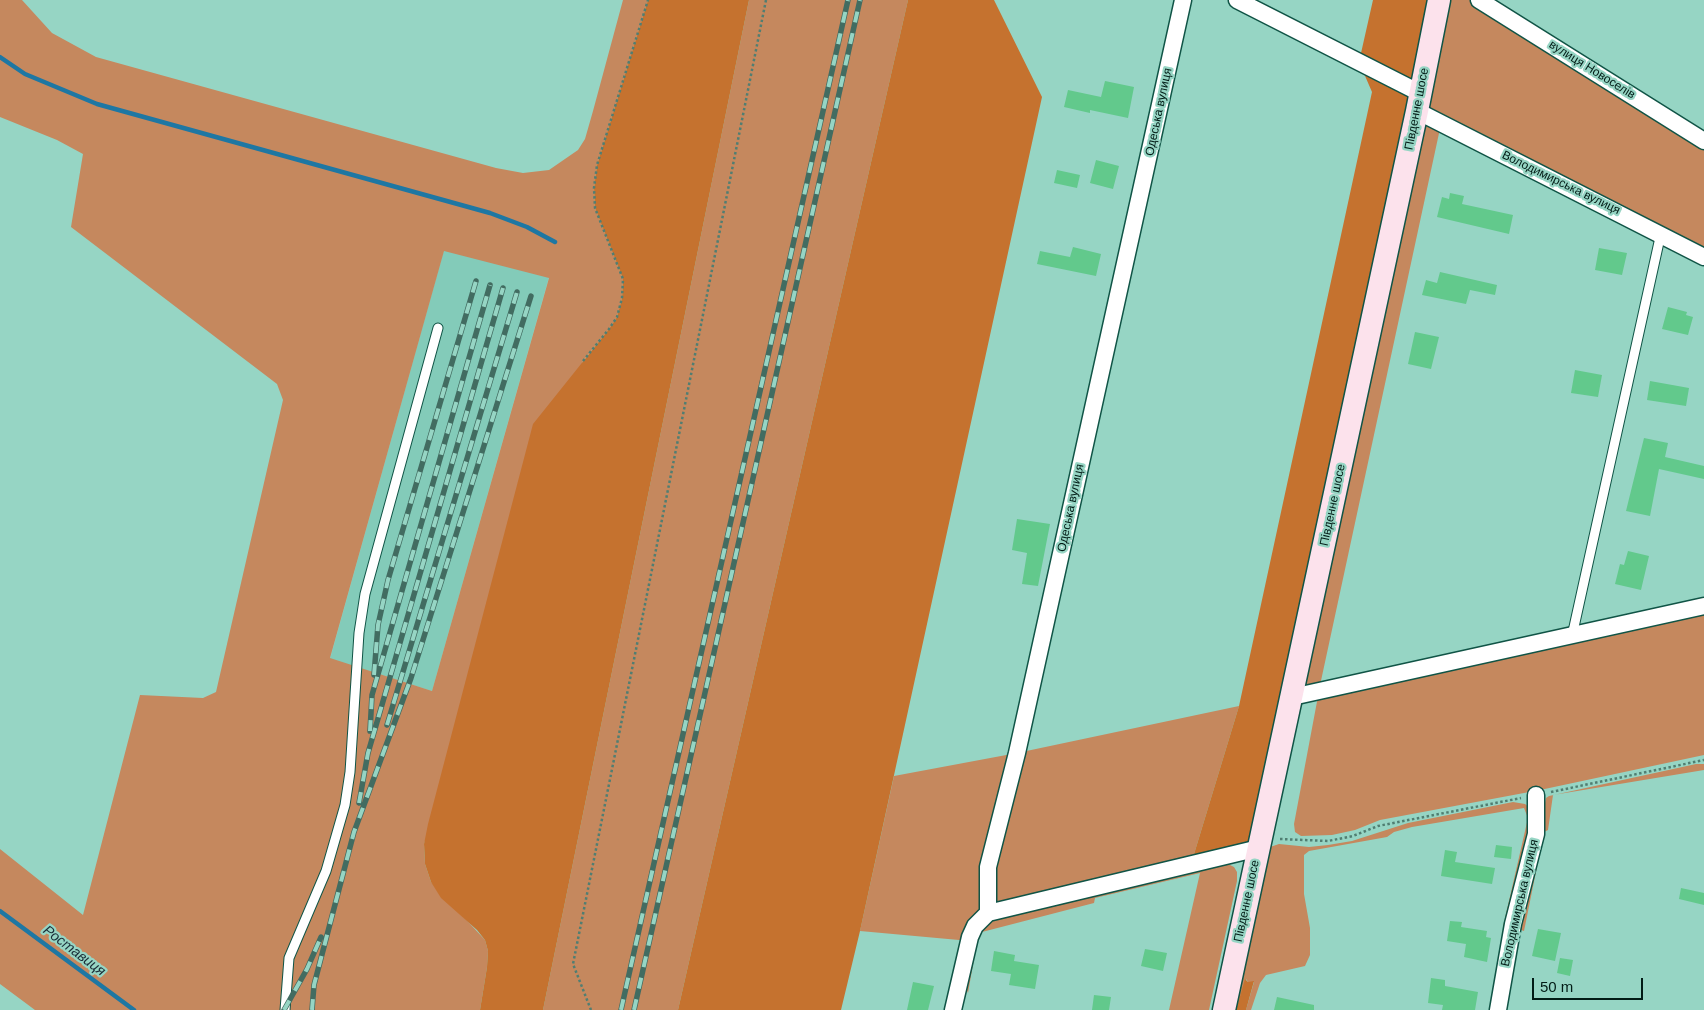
<!DOCTYPE html>
<meta charset="utf-8">
<style>
body{margin:0}
#map{position:relative;width:1704px;height:1010px;overflow:hidden;background:#96d5c4;font-family:Helvetica,sans-serif}
canvas{display:block}
.scale{position:absolute;left:1532px;top:978px;width:111px;height:22px;box-sizing:border-box;border:2px solid #021c16;border-top:0;padding-left:6px;font-size:15px;line-height:18px;white-space:nowrap;color:#021c16;-webkit-text-stroke:4px #96d5c4;paint-order:stroke}
</style>
<div id="map">
<canvas width="1704" height="1010"></canvas>
<div class="scale">50 m</div>
</div>
<script>
const ctx = document.querySelector('canvas').getContext('2d');
ctx.lineJoin = 'round';
function paint(path, color) { ctx.fillStyle = color; ctx.fill(path, 'evenodd'); }
const poly = rows => new Path2D(rows.map(r => 'M' + r).join(''));
function stroke(path, color, width, dash) { ctx.strokeStyle = color; ctx.lineWidth = width; ctx.lineCap = dash ? 'butt' : 'round'; ctx.setLineDash(dash || []); ctx.stroke(path); }
function label(font, color, halo, rows, align = 'center') {
  ctx.font = font + ' Helvetica,sans-serif'; ctx.lineWidth = 4.5; ctx.setLineDash([]); ctx.textBaseline = 'middle'; ctx.strokeStyle = halo; ctx.fillStyle = color; for (const [text, x, y, turn = 0] of rows) {
    ctx.save(); ctx.translate(x, y); ctx.rotate((+turn || 0) * Math.PI / 180); ctx.textAlign = isNaN(turn) ? turn : align; if (halo) ctx.strokeText(text, 0, 0); ctx.fillText(text, 0, 0); ctx.restore();
  }
}
paint(poly([
 [444,250,549,277,432,691,330,659]
]), '#83cbb9');
paint(poly([
 [0,0,22,0,52,33,96,57,496,168,523,173,549,170,578,150,585,139,593,111,623,0,648,0,597,165,594,188,595,208,623,279,622,298,617,317,609,329,583,361,424,844,425,864,431,882,485,940,488,951,487,967,480,1010,35,1010,0,984,0,849,83,915,140,695,203,698,216,692,283,400,277,384,71,227,83,154,57,140,0,117],
 [444,251,549,278,432,691,330,658],
 [749,0,908,0,678,1010,543,1010],
 [1439,0,1479,0,1704,141,1704,257,1441,124,1319,690,1704,606,1704,755,1540,790,1380,820,1355,830,1332,835,1301,836,1295,832,1294,824,1319,691,1292,697],
 [1239,706,1191,864,1003,909,970,937,959,940,860,931,894,776,1017,753],
 [1696,764,1704,764,1704,770,1553,795,1548,830,1544,832,1524,931,1521,930,1520,927,1546,798,1549,796],
 [1513,802,1525,804,1530,808,1534,820,1506,925,1503,927,1528,818,1524,808,1412,827,1394,832,1387,837,1309,851,1304,855,1304,894,1310,928,1310,955,1305,966,1266,975,1260,983,1251,1010,1246,1010,1254,982,1248,982,1246,979,1236,1010,1231,1010,1270,847,1279,844,1309,847,1328,845,1352,841,1408,823],
 [1224,862,1234,867,1237,872,1237,881,1209,1010,1169,1010,1200,873,1095,898,1094,903,982,932,978,936,968,993,966,988,974,939,989,921,1021,911]
]), '#c5885e');
paint(poly([
 [648,0,749,0,543,1010,480,1010,487,967,488,951,485,940,477,930,441,898,431,882,425,864,424,844,428,824,533,424,609,329,617,317,622,298,623,279,595,208,594,188,597,165],
 [908,0,994,0,1042,97,860,931,841,1010,678,1010],
 [1373,0,1439,0,1259,848,1191,864,1239,706,1372,92,1359,62],
 [1245,979,1248,982,1254,981,1246,1010,1236,1010]
]), '#c5722f');
stroke(poly([
 [0,57,25,74,97,104,490,213,527,227,555,242],
 [0,911,134,1010]
]), '#1e77a3', 4.5);
paint(poly([
 [1105,81,1134,87,1128,118,1090,110,1090,113,1064,107,1068,90,1101,97],
 [1096,160,1119,166,1113,189,1090,183],
 [1057,170,1080,175,1077,188,1054,183],
 [1450,193,1464,196,1462,204,1513,215,1509,234,1437,217,1442,197,1449,199],
 [1073,247,1101,254,1096,276,1037,264,1040,251,1070,257],
 [1599,248,1627,253,1622,275,1595,270],
 [1440,272,1497,285,1495,295,1470,290,1466,304,1422,295,1426,280,1437,283],
 [1668,307,1687,312,1686,315,1693,317,1688,335,1662,329],
 [1415,332,1439,337,1431,369,1408,364],
 [1575,370,1602,375,1598,397,1571,393],
 [1650,381,1689,388,1686,406,1647,400],
 [1644,438,1668,443,1665,457,1704,466,1704,479,1659,469,1650,516,1626,511],
 [1017,519,1050,524,1038,586,1022,584,1027,553,1012,550],
 [1628,551,1649,556,1641,590,1615,584,1620,564,1624,565],
 [1496,845,1512,847,1511,859,1494,857],
 [1445,850,1457,852,1455,862,1495,868,1492,884,1441,876],
 [1681,888,1704,893,1704,905,1679,899],
 [1450,921,1462,922,1461,927,1487,931,1486,937,1491,938,1487,962,1464,957,1466,944,1447,941],
 [1538,929,1561,933,1555,961,1532,956],
 [1145,949,1167,953,1163,971,1141,966],
 [994,951,1015,955,1014,961,1039,965,1035,989,1009,985,1011,974,991,971],
 [1560,958,1573,960,1570,976,1557,973],
 [1431,978,1445,980,1445,986,1478,992,1475,1010,1442,1010,1443,1005,1428,1003],
 [913,982,934,986,928,1010,907,1010],
 [1094,995,1111,997,1109,1010,1092,1010],
 [1277,997,1314,1005,1314,1010,1274,1010]
]), '#62c98c');
const lane = poly([
 [1572,636,1661,233],
 [285,1010,289,958,326,871,345,805,350,772,359,633,365,594,438,328]
]);
const street = poly([
 [1237,0,1420,93],
 [1479,0,1704,141],
 [1417,111,1704,257],
 [1292,697,1704,606],
 [988,913,1259,848],
 [953,1010,970,937,975,926,988,913,988,867,1017,753,1183,0],
 [1498,1010,1513,924,1536,834,1536,795]
]);
const secondary = poly([
 [1224,1010,1417,111,1439,0]
]);
stroke(lane, '#105446', 11);
stroke(street, '#105446', 19);
stroke(secondary, '#105446', 25);
stroke(poly([
 [583,361,609,329,617,317,622,298,623,279,595,208,594,188,597,165,648,0],
 [1551,792,1704,760],
 [1280,839,1328,841,1353,836,1378,826,1521,798],
 [591,1010,573,964,766,0]
]), '#507e72', 2.5, [2.5, 2.5]);
stroke(lane, '#fff', 9);
stroke(street, '#fff', 16);
stroke(secondary, '#fce2ec', 22);
const rail = poly([
 [374,675,378,625,388,580,476,281],
 [387,725,517,292],
 [370,731,372,695,490,285],
 [359,803,368,753,503,288],
 [284,1010,307,969,321,937],
 [312,1010,314,985,354,832,411,678,531,296],
 [621,1010,848,0],
 [634,1010,860,0]
]);
stroke(rail, '#426c61', 5.5);
stroke(rail, '#96d5c4', 4, [11]);
label('12px', '#021c16', '#96d5c4', [
 ["вулиця Новоселів",1592,70,32],
 ["Південне шосе",1417,109,-79],
 ["Одеська вулиця",1159,112,-78],
 ["Володимирська вулиця",1561,183,26],
 ["Південне шосе",1333,505,-78],
 ["Одеська вулиця",1071,508,-78],
 ["Південне шосе",1247,901,-78],
 ["Володимирська вулиця",1520,903,-77]
]);
label('italic 14px', '#192c37', '#96d5c4', [
 ["Роставиця",74,951,37]
]);
</script>
